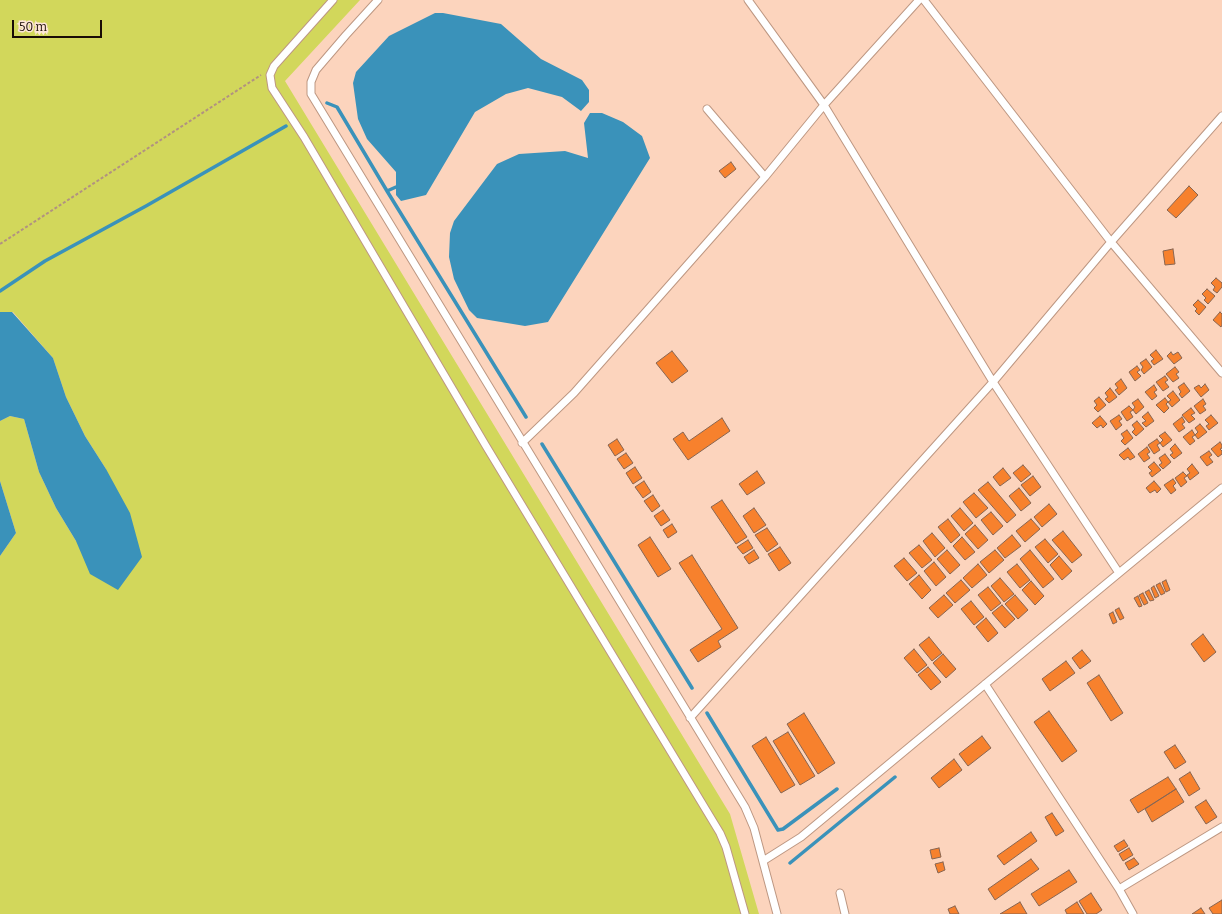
<!DOCTYPE html>
<style>
body{margin:0}
#map{position:relative;width:1222px;height:914px;overflow:hidden;background:#fcd4bd;font-family:Bitter,serif}
canvas{display:block}
.scale{position:absolute;left:12px;top:20px;width:90px;height:18px;box-sizing:border-box;border:2px solid #190c05;border-top:0;padding-left:5px;font-size:12px;line-height:14px;white-space:nowrap;color:#190c05;-webkit-text-stroke:3px #fde5d7;paint-order:stroke}
</style>
<div id="map">
<canvas width="1222" height="914"></canvas>
<div class="scale">50 m</div>
</div>
<script>
const ctx = document.querySelector('canvas').getContext('2d');
ctx.lineJoin = 'round';
function paint(path, color) { ctx.fillStyle = color; ctx.fill(path, 'evenodd'); }
const toPath = rows => new Path2D(rows.map(r => 'M' + r).join(''));
function stroke(path, color, width, dash) { ctx.strokeStyle = color; ctx.lineWidth = width; ctx.lineCap = dash ? 'butt' : 'round'; ctx.setLineDash(dash || []); ctx.stroke(path); }
paint(toPath([
 [0,0,360,0,285,81,730,814,759,914,0,914,0,556,16,533,0,481,0,421,10,416,24,419,39,472,56,508,76,541,106,469,85,436,66,397,53,358,13,312,0,312]
]), '#d2d75b');
paint(toPath([
 [435,13,443,13,501,24,541,59,582,80,589,90,589,102,581,111,562,97,528,88,506,94,475,112,426,195,401,201,396,195,396,172,367,139,358,119,353,83,356,72,389,36],
 [590,113,602,113,623,122,642,136,650,158,548,322,525,326,477,318,469,310,454,279,449,257,450,233,454,221,497,164,519,154,565,151,588,158,584,123],
 [0,312,12,312,53,358,66,397,85,436,106,469,130,513,142,557,118,590,90,574,76,541,56,508,39,472,24,419,10,416,0,421],
 [0,481,16,533,0,556]
]), '#3a92ba');
stroke(toPath([
 [327,103,337,107,387,191,526,417],
 [387,191,396,187],
 [0,291,45,261,146,206,286,126],
 [542,444,692,688],
 [707,713,778,830,783,829,837,789],
 [790,863,895,777]
]), '#3a92ba', 3.5);
const building = toPath([
 [731,162,736,169,725,178,719,171,731,162],
 [1189,186,1198,195,1176,218,1167,210,1189,186],
 [1173,249,1175,264,1165,265,1163,251,1173,249],
 [1216,278,1222,283,1222,287,1217,293,1213,290,1215,287,1211,283,1216,278],
 [1207,289,1215,296,1208,304,1204,300,1206,298,1202,294,1207,289],
 [1198,300,1206,307,1199,315,1195,311,1197,309,1193,305,1198,300],
 [1220,312,1222,314,1222,325,1221,327,1213,320,1220,312],
 [1156,350,1163,359,1154,365,1151,361,1154,359,1150,355,1156,350],
 [672,351,688,371,672,383,656,363,672,351],
 [1171,352,1173,355,1178,352,1182,358,1174,364,1167,356,1171,352],
 [1146,359,1152,367,1144,374,1141,370,1143,367,1140,363,1146,359],
 [1137,366,1140,370,1137,372,1141,376,1135,381,1129,372,1137,366],
 [1175,367,1179,372,1176,374,1179,378,1173,382,1166,374,1175,367],
 [1165,376,1168,380,1165,382,1169,387,1163,391,1156,382,1165,376],
 [1121,379,1127,388,1119,395,1115,390,1118,388,1115,384,1121,379],
 [1184,383,1190,391,1182,398,1179,394,1181,392,1178,387,1184,383],
 [1205,384,1209,390,1201,397,1194,388,1199,385,1201,388,1205,384],
 [1154,385,1157,390,1154,392,1157,396,1152,400,1145,392,1154,385],
 [1110,388,1117,397,1109,403,1105,399,1108,397,1105,393,1110,388],
 [1173,391,1180,400,1172,407,1168,402,1171,400,1167,396,1173,391],
 [1099,397,1106,405,1098,412,1094,408,1097,405,1094,401,1099,397],
 [1165,398,1168,402,1166,404,1169,408,1164,413,1156,405,1165,398],
 [1138,399,1144,407,1136,414,1133,410,1135,407,1132,403,1138,399],
 [1203,399,1206,404,1203,406,1206,410,1200,414,1194,406,1203,399],
 [1129,406,1133,410,1130,412,1133,417,1127,421,1121,412,1129,406],
 [1191,408,1195,413,1191,415,1195,419,1189,423,1182,415,1191,408],
 [1148,412,1154,421,1146,427,1142,423,1146,421,1142,417,1148,412],
 [1119,415,1122,419,1119,421,1122,425,1116,430,1110,421,1119,415],
 [1211,415,1218,423,1209,430,1206,426,1209,424,1205,420,1211,415],
 [1100,416,1107,424,1103,428,1101,425,1097,428,1092,423,1100,416],
 [1182,417,1185,422,1182,424,1185,428,1179,432,1173,424,1182,417],
 [722,418,730,431,688,460,673,439,683,432,689,441,722,418],
 [1137,421,1144,429,1136,436,1132,432,1135,429,1132,425,1137,421],
 [1200,424,1207,432,1198,439,1195,435,1198,432,1195,428,1200,424],
 [1127,430,1133,438,1125,445,1121,441,1124,438,1121,434,1127,430],
 [1192,430,1195,435,1192,437,1195,441,1190,445,1183,437,1192,430],
 [1165,432,1172,440,1163,447,1160,443,1163,440,1159,436,1165,432],
 [617,439,624,450,615,456,608,445,617,439],
 [1157,439,1160,443,1157,445,1160,450,1154,454,1148,445,1157,439],
 [1220,442,1222,445,1222,448,1220,449,1222,451,1222,454,1218,457,1211,449,1220,442],
 [1175,444,1182,453,1174,459,1170,455,1173,453,1170,449,1175,444],
 [1147,447,1150,452,1147,454,1150,458,1144,462,1138,454,1147,447],
 [1128,448,1135,457,1130,460,1128,457,1124,460,1119,455,1128,448],
 [1209,451,1212,455,1209,457,1213,462,1207,466,1200,457,1209,451],
 [626,453,633,463,624,469,617,459,626,453],
 [1165,454,1171,462,1163,469,1159,465,1162,463,1159,458,1165,454],
 [1154,462,1161,470,1152,477,1149,473,1152,471,1148,467,1154,462],
 [1192,464,1199,473,1190,480,1187,475,1190,473,1187,469,1192,464],
 [1023,465,1031,474,1021,482,1013,473,1023,465],
 [635,467,642,478,633,484,626,473,635,467],
 [1003,468,1011,478,1000,486,993,477,1003,468],
 [757,471,765,483,747,495,739,484,757,471],
 [1183,472,1187,476,1184,478,1187,482,1181,487,1175,478,1183,472],
 [1033,476,1041,487,1030,496,1021,485,1033,476],
 [1173,479,1176,483,1173,486,1176,490,1171,494,1164,485,1173,479],
 [644,481,651,492,643,498,635,487,644,481],
 [1154,481,1161,489,1157,493,1155,490,1150,493,1146,488,1154,481],
 [988,482,1016,515,1007,523,978,490,988,482],
 [1019,488,1031,503,1021,511,1009,496,1019,488],
 [974,493,988,508,976,518,963,502,974,493],
 [653,495,660,506,652,512,644,501,653,495],
 [722,500,747,537,736,544,711,507,722,500],
 [1049,504,1057,514,1042,527,1034,517,1049,504],
 [754,508,766,525,754,533,743,516,754,508],
 [960,508,973,523,964,531,951,516,960,508],
 [663,510,670,520,661,526,654,516,663,510],
 [991,512,1003,526,993,535,981,520,991,512],
 [948,519,960,535,951,543,938,527,948,519],
 [1031,519,1040,529,1025,542,1016,531,1031,519],
 [672,524,677,532,668,538,663,530,672,524],
 [975,525,988,540,978,549,965,534,975,525],
 [767,528,778,544,767,552,755,535,767,528],
 [1063,531,1082,555,1072,563,1052,540,1063,531],
 [932,533,945,548,935,557,923,541,932,533],
 [1012,535,1021,546,1005,558,997,548,1012,535],
 [650,537,671,569,658,577,638,545,650,537],
 [962,537,975,552,965,560,953,546,962,537],
 [1045,539,1058,554,1048,563,1035,547,1045,539],
 [748,540,753,548,743,554,737,547,748,540],
 [919,545,932,560,922,568,909,553,919,545],
 [780,547,791,563,779,571,768,554,780,547],
 [754,550,759,558,749,564,744,557,754,550],
 [947,550,960,565,950,574,937,559,947,550],
 [995,550,1004,560,989,573,980,562,995,550],
 [1030,550,1054,579,1043,588,1020,559,1030,550],
 [692,555,738,628,718,641,721,647,698,662,690,650,722,629,679,563,692,555],
 [1059,556,1072,571,1062,580,1050,565,1059,556],
 [904,558,917,573,907,581,894,566,904,558],
 [934,562,946,577,936,586,924,571,934,562],
 [978,564,987,575,972,588,963,578,978,564],
 [1017,564,1030,580,1020,588,1007,572,1017,564],
 [919,575,931,590,922,599,909,584,919,575],
 [1000,578,1014,594,1004,602,991,586,1000,578],
 [961,580,970,590,955,603,946,593,961,580],
 [1166,580,1170,590,1166,592,1162,582,1166,580],
 [1031,581,1044,596,1035,605,1022,590,1031,581],
 [1160,583,1165,593,1161,595,1156,585,1160,583],
 [1154,586,1159,596,1155,598,1151,588,1154,586],
 [988,587,1001,603,991,611,978,595,988,587],
 [1149,590,1154,600,1150,601,1145,592,1149,590],
 [1143,593,1148,603,1144,605,1139,595,1143,593],
 [944,595,953,605,938,618,929,608,944,595],
 [1015,595,1028,610,1018,619,1005,604,1015,595],
 [1138,596,1142,606,1139,607,1134,598,1138,596],
 [971,601,984,617,974,625,961,609,971,601],
 [1002,605,1015,619,1005,628,992,613,1002,605],
 [1119,608,1124,618,1120,620,1115,610,1119,608],
 [1113,612,1117,622,1113,624,1109,614,1113,612],
 [986,618,998,633,988,642,976,627,986,618],
 [1203,634,1216,652,1204,662,1191,644,1203,634],
 [929,637,942,653,932,661,919,645,929,637],
 [914,649,927,665,917,673,904,658,914,649],
 [1082,650,1091,661,1080,669,1072,658,1082,650],
 [943,654,956,669,946,678,933,663,943,654],
 [1066,661,1075,673,1050,691,1042,679,1066,661],
 [928,667,941,682,931,690,918,675,928,667],
 [1099,675,1123,713,1111,721,1087,683,1099,675],
 [1049,711,1077,751,1062,762,1034,722,1049,711],
 [804,713,835,763,818,774,787,724,804,713],
 [788,732,815,776,800,785,773,741,788,732],
 [982,736,991,748,968,766,959,754,982,736],
 [766,737,795,785,781,793,752,746,766,737],
 [1175,745,1186,762,1175,769,1164,752,1175,745],
 [954,759,962,770,939,788,931,778,954,759],
 [1190,772,1200,789,1189,796,1179,779,1190,772],
 [1168,777,1176,789,1138,813,1130,800,1168,777],
 [1176,789,1184,802,1152,822,1145,809,1176,789],
 [1206,800,1217,817,1206,824,1195,807,1206,800],
 [1052,813,1064,831,1056,836,1045,817,1052,813],
 [1031,832,1037,841,1004,865,997,856,1031,832],
 [1124,840,1128,846,1118,852,1114,846,1124,840],
 [939,848,941,857,932,859,930,850,939,848],
 [1129,848,1133,855,1123,861,1119,854,1129,848],
 [1134,858,1139,864,1129,870,1125,863,1134,858],
 [1031,859,1039,869,995,900,988,889,1031,859],
 [943,862,945,870,938,873,935,864,943,862],
 [1069,870,1077,882,1039,906,1031,894,1069,870],
 [1091,893,1102,910,1096,914,1087,914,1079,901,1091,893],
 [1222,900,1222,914,1213,914,1209,908,1222,900],
 [1020,902,1027,914,1000,914,1020,902],
 [1077,902,1084,914,1067,914,1065,910,1077,902],
 [955,906,959,914,950,914,948,909,955,906],
 [1201,908,1205,914,1192,914,1201,908]
]);
paint(building, '#f7812d');
stroke(building, '#886551', 1);
const service = toPath([
 [333,0,274,66,270,75,272,88,304,137,486,446,720,833,726,847,745,914],
 [378,0,346,35,316,70,311,82,311,94,745,807,754,828,777,914],
 [748,0,824,105,993,382,1119,573,1222,488],
 [924,0,1111,242,1222,373],
 [707,109,765,177],
 [522,443,574,393,765,177,824,105,919,0],
 [985,684,1119,889,1133,914],
 [690,718,993,382,1111,242,1222,116],
 [763,861,801,837,1119,573],
 [1119,889,1222,827],
 [840,893,845,914]
]);
stroke(service, '#bd9782', 9);
stroke(toPath([
 [0,244,261,75]
]), '#b19281', 2, [3, 2]);
stroke(service, '#fff', 7);
</script>
